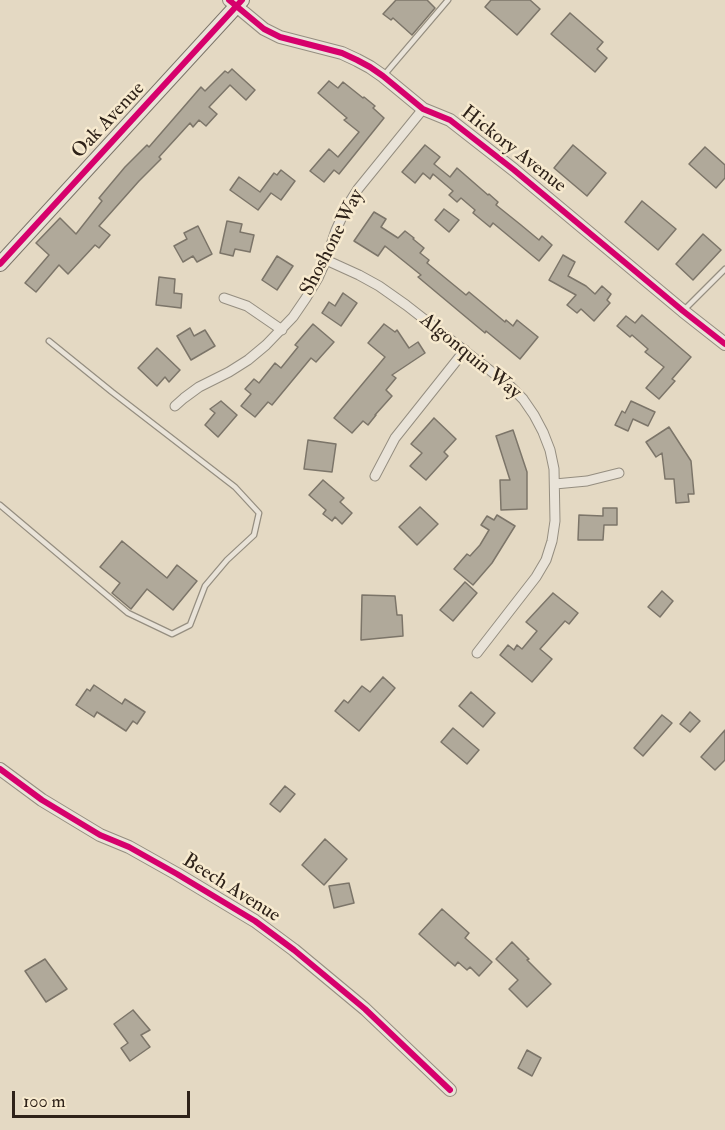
<!DOCTYPE html>
<style>
body{margin:0}
#map{position:relative;width:725px;height:1130px;overflow:hidden;background:#e4d9c3;font-family:"IM FELL Double Pica",serif}
canvas{display:block}
.scale{position:absolute;left:12px;top:1091px;width:178px;height:27px;box-sizing:border-box;border:3px solid #2e2219;border-top:0;padding-left:8px;font-size:18px;line-height:21px;white-space:nowrap;color:#2e2219;-webkit-text-stroke:4px #f7eacf;paint-order:stroke}
</style>
<div id="map">
<canvas width="725" height="1130"></canvas>
<div class="scale">100 m</div>
</div>
<script>
const ctx = document.querySelector('canvas').getContext('2d');
ctx.lineJoin = 'round';
function paint(path, color) { ctx.fillStyle = color; ctx.fill(path, 'evenodd'); }
const toPath = rows => new Path2D(rows.map(r => 'M' + r).join(''));
function stroke(path, color, width, dash) { ctx.strokeStyle = color; ctx.lineWidth = width; ctx.lineCap = dash ? 'butt' : 'round'; ctx.setLineDash(dash || []); ctx.stroke(path); }
function drawText(font, color, halo, rows, align = 'center') {
  ctx.font = font + ' "IM FELL Double Pica",serif'; ctx.lineWidth = 5; ctx.setLineDash([]); ctx.textBaseline = 'middle'; ctx.strokeStyle = halo; ctx.fillStyle = color; for (const [text, x, y, turn = 0] of rows) {
    ctx.save(); ctx.translate(x, y); ctx.rotate((+turn || 0) * Math.PI / 180); ctx.textAlign = isNaN(turn) ? turn : align; if (halo) ctx.strokeText(text, 0, 0); ctx.fillText(text, 0, 0); ctx.restore();
  }
}
const building = toPath([
 [396,0,427,0,435,8,412,35,393,18,391,20,383,14,396,0],
 [491,0,530,0,540,9,517,35,485,7,491,0],
 [570,13,603,42,597,49,607,58,595,72,551,34,570,13],
 [232,69,255,90,246,100,230,85,209,107,217,114,206,126,199,120,193,127,190,123,159,157,161,159,139,181,99,226,110,235,99,248,95,245,68,274,59,265,36,292,25,283,49,255,36,243,60,218,76,234,102,201,99,198,125,167,147,145,149,147,201,87,205,91,225,71,228,73,232,69],
 [329,81,338,88,343,82,363,98,364,97,375,106,373,108,384,118,339,174,334,170,324,182,310,171,329,149,338,157,359,132,344,120,347,118,318,93,329,81],
 [425,145,440,157,434,164,450,177,457,168,488,195,489,194,498,202,496,205,521,225,539,240,542,236,552,245,539,261,493,223,490,227,473,213,475,210,461,198,457,202,449,195,453,191,433,174,430,179,423,173,415,183,402,172,425,145],
 [573,145,606,173,587,196,554,168,573,145],
 [705,147,725,165,725,178,716,188,689,164,705,147],
 [281,170,295,181,281,200,271,193,258,210,230,190,239,177,260,192,274,173,277,175,281,170],
 [642,201,676,229,658,250,625,222,642,201],
 [444,209,459,220,449,232,435,220,444,209],
 [374,212,386,219,381,227,398,238,405,231,414,238,413,239,424,248,420,253,429,260,427,263,466,295,469,292,505,322,506,320,513,326,517,320,538,337,520,359,486,331,485,333,418,277,421,275,385,246,378,256,354,241,374,212],
 [227,221,242,224,240,232,254,235,250,252,235,249,233,256,220,253,227,221],
 [198,226,212,254,197,262,193,256,183,262,174,246,187,239,184,233,198,226],
 [703,234,721,250,693,280,676,264,703,234],
 [563,255,575,262,568,276,586,286,595,294,602,286,611,294,607,300,610,303,594,321,581,309,577,313,567,305,576,295,549,280,563,255],
 [277,256,293,266,277,290,262,280,277,256],
 [159,277,175,279,174,293,182,294,181,308,156,305,159,277],
 [343,293,357,303,341,326,322,313,329,302,335,306,343,293],
 [642,315,691,357,672,379,675,381,659,399,646,388,664,367,645,352,648,349,632,335,630,337,617,326,626,316,635,323,642,315],
 [313,324,334,342,316,362,311,358,272,405,268,402,255,417,241,406,251,394,245,389,254,379,259,383,275,363,281,368,298,347,295,345,313,324],
 [384,324,395,332,397,330,409,348,418,342,425,353,392,375,396,378,386,390,392,396,375,415,376,415,368,425,363,421,352,433,334,418,385,357,368,343,384,324],
 [190,328,194,336,205,330,215,346,191,360,177,336,190,328],
 [157,348,180,370,169,382,165,377,157,386,138,368,157,348],
 [221,401,237,415,218,437,205,425,215,413,210,409,221,401],
 [631,401,655,412,648,426,633,419,628,431,615,425,622,411,625,413,631,401],
 [434,418,456,439,444,452,448,456,426,480,410,466,422,453,411,444,434,418],
 [669,427,691,461,694,494,688,494,689,502,676,503,674,479,665,479,662,453,656,457,646,442,669,427],
 [513,430,527,472,527,509,501,510,500,480,510,480,496,436,513,430],
 [308,440,336,444,332,472,304,469,308,440],
 [323,480,344,498,340,502,352,513,342,524,335,517,332,521,323,514,326,510,309,495,323,480],
 [420,507,438,524,417,545,399,527,420,507],
 [603,508,617,508,617,525,604,525,603,540,578,540,579,515,603,516,603,508],
 [497,515,515,526,492,563,473,585,454,569,467,554,470,556,480,545,489,530,481,525,487,516,494,520,497,515],
 [122,541,167,578,177,565,197,581,173,610,147,589,131,609,112,593,120,583,100,567,122,541],
 [465,582,477,593,453,621,440,610,465,582],
 [662,591,673,601,660,617,648,607,662,591],
 [553,593,578,613,569,624,565,621,540,649,552,659,532,682,500,655,508,645,514,650,517,645,522,649,537,631,526,622,553,593],
 [362,595,395,596,397,615,402,615,403,636,361,640,362,595],
 [383,677,395,688,359,731,335,711,344,700,348,703,362,686,370,692,383,677],
 [94,685,122,704,125,699,145,712,137,724,133,721,126,731,97,712,94,717,76,705,87,689,90,691,94,685],
 [471,692,495,713,483,727,459,706,471,692],
 [690,712,700,721,690,732,680,724,690,712],
 [662,715,672,723,643,756,634,748,662,715],
 [453,728,479,750,467,764,441,742,453,728],
 [725,730,725,760,715,770,701,757,725,730],
 [285,786,295,794,280,812,270,804,285,786],
 [325,839,347,859,324,885,302,865,325,839],
 [349,883,354,903,334,908,329,886,349,883],
 [442,909,469,933,465,938,492,962,479,976,470,967,467,970,458,962,455,966,419,934,442,909],
 [512,942,529,959,527,960,551,984,527,1007,509,989,518,980,496,959,512,942],
 [45,959,67,989,46,1002,25,971,45,959],
 [133,1010,150,1030,141,1035,150,1047,130,1061,121,1048,128,1043,114,1024,133,1010],
 [527,1050,541,1058,532,1076,518,1068,527,1050]
]);
paint(building, '#b0a99a');
stroke(building, '#7c7569', 1.5);
const service = toPath([
 [385,74,448,0],
 [685,309,725,269],
 [0,505,128,613,172,634,190,625,205,586,227,560,254,535,259,513,235,487,112,392,49,341]
]);
const minor = toPath([
 [326,260,359,275,379,286,406,305,510,386,523,399,534,415,543,432,550,450,554,469,555,521,552,541,546,560,536,577,477,653],
 [224,298,247,306,282,330],
 [175,406,184,398,199,387,229,372,248,360,266,345,293,317,306,298,318,278,326,260,336,230,346,208,358,189,423,109],
 [375,476,395,438,465,350],
 [555,484,587,481,619,473]
]);
const tertiary = toPath([
 [229,0,264,29,280,37,342,53,357,60,370,67,383,76,423,109,450,120,514,170,683,311,725,344],
 [0,769,42,800,100,835,129,847,177,874,255,921,294,950,365,1009,450,1090]
]);
const secondary = toPath([
 [0,264,242,0]
]);
stroke(service, '#958e80', 7);
stroke(minor, '#958e80', 11);
stroke(tertiary, '#958e80', 14);
stroke(secondary, '#7c7569', 16);
stroke(service, '#e9e3d8', 4.5);
stroke(minor, '#e9e3d8', 9);
stroke(tertiary, '#e9e3d8', 12);
stroke(secondary, '#e9e3d8', 14);
stroke(toPath([
 [229,0,264,29,280,37,342,53,357,60,370,67,383,76,423,109,450,120,514,170,683,311,725,344],
 [0,264,242,0],
 [0,769,42,800,100,835,129,847,177,874,255,921,294,950,365,1009,450,1090]
]), '#d6006c', 6);
drawText('20px', '#2e2219', '#f7eacf', [
 ["Oak Avenue",109,121,-47],
 ["Hickory Avenue",513,150,38],
 ["Shoshone Way",333,243,-63],
 ["Algonquin Way",470,357,39],
 ["Beech Avenue",231,889,32]
]);
</script>
